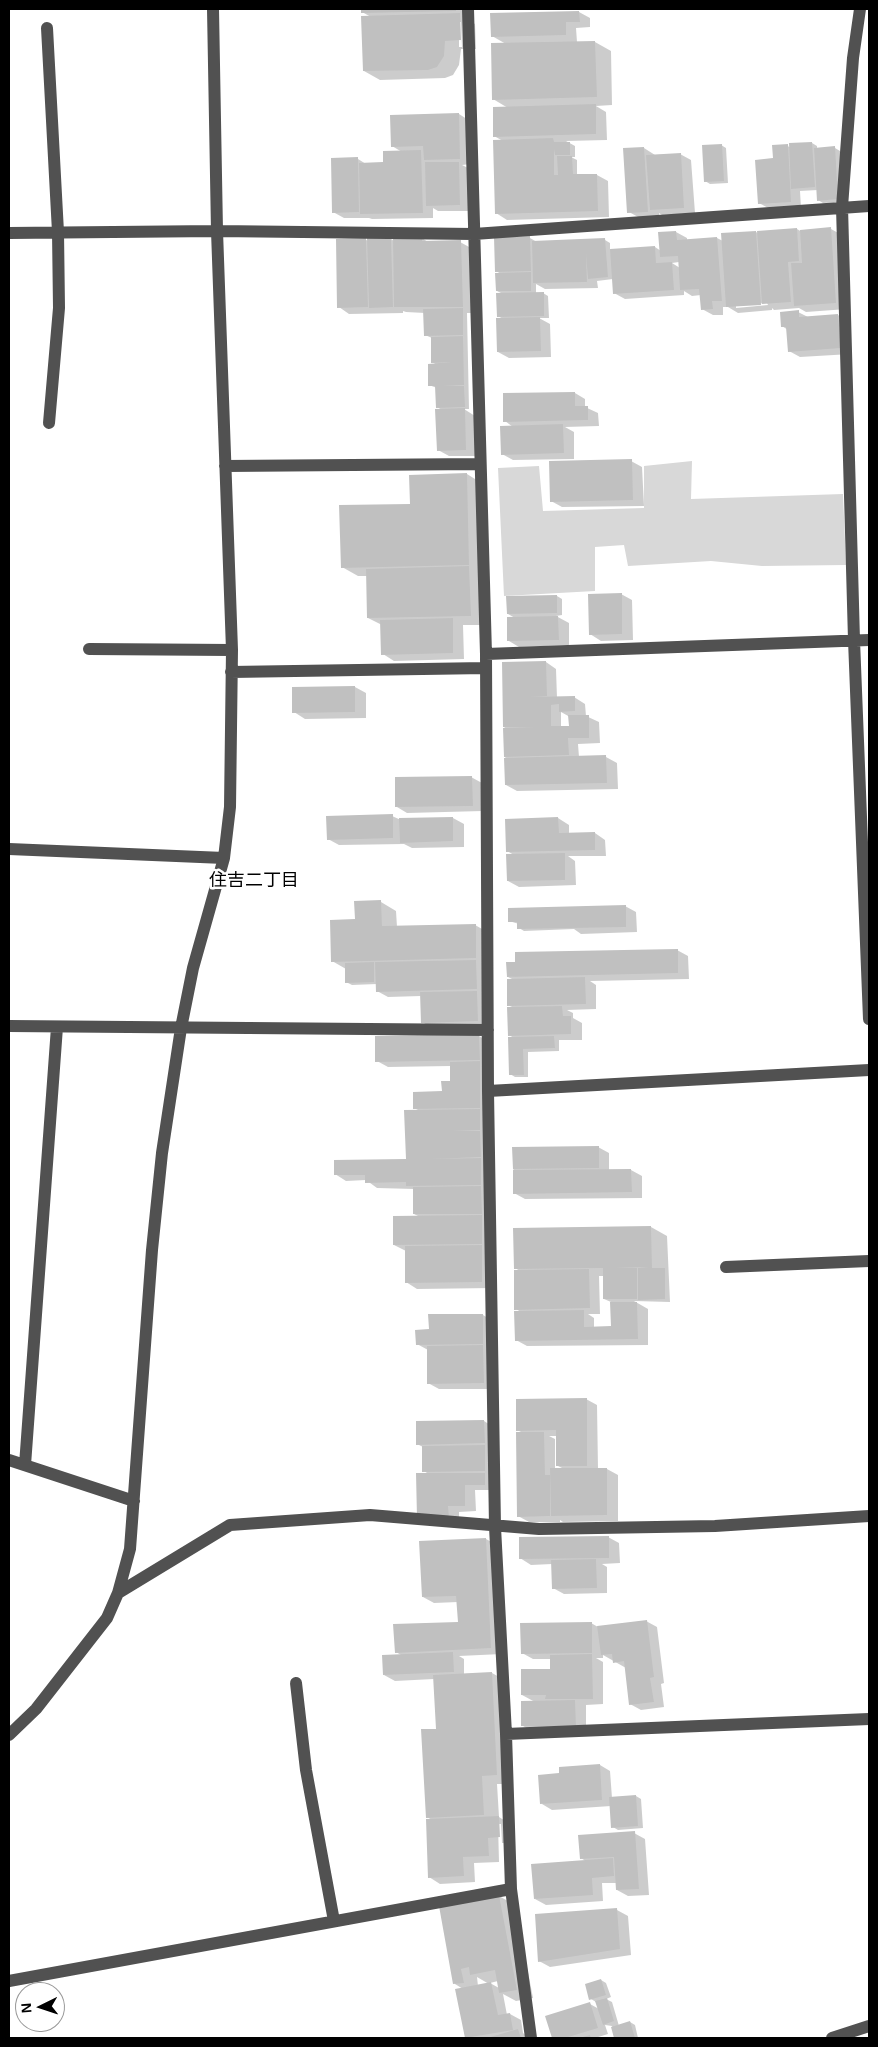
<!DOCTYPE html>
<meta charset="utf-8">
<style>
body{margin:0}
#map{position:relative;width:878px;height:2047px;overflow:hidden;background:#fff;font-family:Helvetica,sans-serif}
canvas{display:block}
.frame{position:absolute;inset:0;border:10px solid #000;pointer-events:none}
.north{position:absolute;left:15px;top:1982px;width:50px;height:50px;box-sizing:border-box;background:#fff;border:1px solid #999;border-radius:50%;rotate:266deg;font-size:14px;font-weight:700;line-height:20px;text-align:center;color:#000}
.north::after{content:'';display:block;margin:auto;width:18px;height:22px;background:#000;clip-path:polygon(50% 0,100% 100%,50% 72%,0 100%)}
</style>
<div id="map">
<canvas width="878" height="2047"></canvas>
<div class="frame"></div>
<div class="north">N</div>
</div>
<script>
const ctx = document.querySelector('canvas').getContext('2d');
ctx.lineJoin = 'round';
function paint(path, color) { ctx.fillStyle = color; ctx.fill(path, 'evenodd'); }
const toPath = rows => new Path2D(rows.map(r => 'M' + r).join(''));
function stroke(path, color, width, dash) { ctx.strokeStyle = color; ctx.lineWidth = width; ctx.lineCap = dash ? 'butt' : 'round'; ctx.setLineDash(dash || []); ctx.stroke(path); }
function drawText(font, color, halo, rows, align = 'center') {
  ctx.font = font + ' Helvetica,"Noto Sans JP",sans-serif'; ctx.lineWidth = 5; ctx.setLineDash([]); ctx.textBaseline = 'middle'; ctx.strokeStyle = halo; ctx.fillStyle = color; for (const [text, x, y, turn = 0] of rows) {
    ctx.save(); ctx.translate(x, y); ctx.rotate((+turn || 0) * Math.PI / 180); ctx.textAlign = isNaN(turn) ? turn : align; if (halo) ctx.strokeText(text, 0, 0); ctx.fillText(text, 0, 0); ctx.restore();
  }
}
paint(toPath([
 [692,461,691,499,843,494,846,565,762,566,711,561,628,566,624,545,595,547,595,591,504,596,498,468,539,466,543,511,644,508,644,466]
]), '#d8d8d8');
paint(toPath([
 [362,9,472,9,467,19,475,24,476,49,461,49,459,65,453,75,445,78,380,80,364,71,371,17,362,12],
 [459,22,461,22,462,47,459,47],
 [579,12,590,18,590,27,576,28,577,42,595,42,611,51,612,105,596,106,606,112,607,140,566,141,575,146,575,157,571,157,577,160,577,176,597,175,608,181,609,217,507,220,496,213,503,141,494,136,508,108,493,99,506,44,492,36,492,14],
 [459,114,470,121,471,164,462,165,470,169,471,211,438,211,433,208,433,218,372,219,369,218,344,218,333,212,358,159,366,164,384,163,402,152,392,146],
 [812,143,817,146,817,149,835,148,840,151,843,202,823,203,818,200,818,190,800,191,801,208,770,209,759,203,774,160,787,146,790,147],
 [721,145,726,148,728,183,710,184,705,181],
 [644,148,655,155,680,154,691,160,695,213,662,215,659,213,659,217,640,218,629,212],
 [797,229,802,232,831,229,842,235,847,309,806,312,799,308,774,310,772,308,772,310,738,313,728,307,723,307,723,315,713,315,702,309,701,295,692,296,684,291,684,295,625,299,614,293,613,279,597,281,598,288,545,289,536,284,536,293,543,293,548,296,549,318,539,318,550,324,551,357,509,358,498,352,503,319,498,316,503,294,497,291,501,274,496,271,530,238,537,242,605,240,610,243,610,250,655,247,661,251,676,232,687,238,687,240,717,238,723,241,756,232,759,234],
 [679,262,680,268,672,263],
 [767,303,768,305,736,308,736,305],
 [422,238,428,242,460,242,471,248,473,313,467,313,469,409,464,409,475,416,476,456,449,456,438,450,442,410,437,407,437,388,429,385,437,365,432,362,432,338,425,335,425,313,406,312,403,311,403,313,349,314,339,307,366,240,369,241,391,239,394,241],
 [798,312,808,317,838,315,849,322,851,354,800,357,789,351,788,330,782,326],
 [575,393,585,399,585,407,598,413,599,426,565,427,574,432,574,459,513,460,502,454,513,427,505,421],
 [631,461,642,467,644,506,562,507,551,501],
 [467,474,483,484,486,625,463,625,464,659,394,661,383,654,382,625,368,618,368,576,358,576,342,567,411,505],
 [621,594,632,600,633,640,601,641,590,634],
 [557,596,562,599,562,615,556,616,569,623,569,645,519,647,509,641,515,618,508,614],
 [546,662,556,669,557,698,574,697,585,704,586,716,599,722,600,743,578,744,579,757,606,757,617,763,618,789,517,791,506,785,503,663],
 [561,712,570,717,570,727,561,727],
 [355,687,366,693,366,718,305,719,294,712],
 [471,777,482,783,483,811,407,813,397,807],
 [392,816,401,820,453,818,464,824,464,847,412,848,404,844,339,845,328,839],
 [558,818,569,825,569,834,595,833,605,840,606,856,568,856,575,861,576,885,519,887,508,881,514,855,507,851],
 [381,902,396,911,397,927,475,925,491,934,488,1027,433,1028,422,1022,421,996,388,997,377,991,377,984,352,985,346,982,346,969,332,961,356,920],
 [625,906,636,912,637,932,581,934,574,929,524,931,519,928,519,924,509,921],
 [677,950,688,956,689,979,590,981,596,985,596,1009,567,1010,573,1013,573,1018,582,1023,582,1040,559,1040,559,1051,528,1052,528,1077,515,1077,510,1074,514,1038,509,1035,514,1008,508,1005,514,980,508,977],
 [479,1036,489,1042,493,1288,417,1289,406,1282,406,1251,394,1245,420,1217,414,1214,414,1189,377,1188,366,1180,346,1181,335,1174,408,1160,420,1111,414,1108,443,1092,451,1082,451,1066,388,1067,377,1061],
 [598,1147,609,1153,609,1170,631,1170,642,1176,642,1198,525,1199,514,1193,513,1148],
 [651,1227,667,1236,670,1302,634,1301,648,1309,648,1345,527,1346,516,1340,521,1312,516,1309,520,1271,515,1268,515,1229],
 [599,1276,604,1276,604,1299,611,1302,612,1327,594,1328,594,1318,588,1314,600,1314],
 [483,1315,493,1321,494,1389,439,1389,428,1383,428,1350,417,1344,430,1330],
 [586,1399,597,1405,598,1469,607,1469,618,1475,618,1521,563,1522,560,1520,560,1522,529,1522,518,1516,523,1433,517,1430],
 [549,1436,557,1436,558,1466,564,1469,555,1469,555,1439],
 [484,1421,495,1428,496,1490,475,1490,476,1511,459,1512,459,1523,429,1523,430,1475,424,1471,423,1447,417,1444,417,1422],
 [608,1537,619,1543,620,1563,602,1564,607,1567,607,1593,564,1594,553,1588,552,1564,531,1565,520,1558],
 [486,1539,497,1545,502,1654,459,1656,464,1659,464,1674,492,1673,503,1679,513,1784,497,1784,499,1817,510,1824,511,1843,502,1843,501,1824,498,1824,499,1862,474,1863,475,1882,440,1884,429,1877,432,1820,427,1817,440,1730,434,1679,395,1681,384,1675,401,1655,396,1652,459,1623,458,1602,434,1603,423,1597],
 [646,1621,657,1627,664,1683,661,1684,664,1707,641,1710,630,1704,626,1668,603,1655,603,1658,596,1658,603,1662,603,1704,586,1705,586,1731,534,1732,523,1726,535,1702,522,1695,552,1670,551,1659,533,1659,522,1653,591,1623,598,1627],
 [600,1765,610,1771,612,1798,636,1796,641,1799,643,1828,618,1830,613,1827,611,1806,552,1810,542,1804,560,1775],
 [634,1833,645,1839,649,1895,628,1896,617,1890,616,1883,602,1883,603,1901,546,1905,535,1899,587,1862,581,1858],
 [499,1896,515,1905,533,1998,516,2001,503,1994,507,2015,510,2014,521,2020,523,2033,529,2038,466,2038,457,1990,463,1989,455,1984,440,1907],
 [477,1977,489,1984,478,1986],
 [498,1981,499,1988,490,1983],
 [617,1910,628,1916,631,1955,550,1967,539,1961,536,1915],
 [601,1980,606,1983,611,1997,606,1999,612,2002,619,2026,630,2022,635,2025,638,2038,616,2038,612,2026,605,2025,608,2034,595,2038,553,2038,546,2017,590,2004,599,2009,596,2002,591,1999]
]), '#0003');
paint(toPath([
 [361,9,456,9,456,11,361,13],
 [579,11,580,22,566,22,566,35,491,37,490,13],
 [460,13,461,40,445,41,444,56,437,67,428,70,363,71,361,16],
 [595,41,597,97,492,100,491,43],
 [596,104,596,134,493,137,493,107],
 [459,113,460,159,424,160,423,146,391,147,390,115],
 [553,138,554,142,570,142,570,155,555,155,554,149,554,175,558,175,557,156,572,156,573,174,597,174,598,211,495,214,493,140],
 [812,142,815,187,791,189,789,143],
 [722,144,724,181,704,182,702,145],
 [788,144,791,202,758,204,755,160,773,158,772,145],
 [835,146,838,199,817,201,814,148],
 [644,147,648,212,627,213,623,148],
 [421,150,423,213,360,214,359,163,383,162,383,151],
 [681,153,684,208,650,210,646,155],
 [358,157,359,212,332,213,331,158],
 [425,162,459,162,460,205,426,206],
 [831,227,836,303,794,306,791,263,802,263,800,230],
 [797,228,799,261,788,262,791,302,762,304,757,231],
 [676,231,677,240,717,237,722,301,712,301,713,309,701,310,699,289,680,290,678,256,660,257,658,232],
 [756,231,761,305,726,307,721,233],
 [530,236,531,271,495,272,494,237],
 [422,237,422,241,461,240,463,307,394,307,393,238],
 [366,238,368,307,337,308,336,239],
 [367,238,391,238,393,307,369,308],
 [605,238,608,277,588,279,586,254,587,282,533,283,532,241],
 [655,246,656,263,672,262,674,290,613,294,610,249],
 [531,272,531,291,496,291,495,273],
 [544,292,544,316,497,317,496,293],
 [463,308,463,335,424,336,423,309],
 [799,310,799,317,838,314,841,348,788,352,786,327,781,327,780,312],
 [540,317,541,351,497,352,496,318],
 [463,336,464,385,443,386,464,386,465,407,436,408,435,386,428,386,428,364,452,362,431,363,431,337],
 [575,392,575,406,588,406,588,420,503,422,503,393],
 [465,408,466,450,437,451,435,409],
 [563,424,564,453,501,455,500,426],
 [632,459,633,500,550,502,549,461],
 [467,473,469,565,341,568,339,505,410,504,409,475],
 [469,566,471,616,367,618,366,569],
 [622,593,622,634,589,635,588,594],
 [557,595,557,613,507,614,506,596],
 [558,616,559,640,507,641,507,617],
 [453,618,453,653,381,655,380,620],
 [546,661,547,696,531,697,575,696,575,711,559,712,559,704,551,705,551,726,569,726,568,715,589,715,589,738,568,738,569,755,504,757,503,728,533,727,503,727,502,662],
 [355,686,355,712,292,713,292,687],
 [606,755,607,783,505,785,504,758],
 [472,776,473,806,395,807,395,777],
 [393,814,393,838,327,840,326,816],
 [453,817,453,841,400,843,399,818],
 [558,817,559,833,595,832,595,850,506,852,505,819],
 [565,853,565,880,507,881,506,854],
 [381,900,382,926,476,924,476,958,331,962,330,920,355,919,354,901],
 [626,905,626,927,517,929,517,922,508,922,508,908],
 [678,949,678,973,507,977,506,962,515,962,515,952],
 [476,960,477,989,376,992,375,962],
 [374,962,374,982,345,983,345,963],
 [585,977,586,1004,507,1006,507,979],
 [477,991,478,1021,421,1023,420,992],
 [562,1006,563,1016,571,1016,571,1034,508,1036,507,1007],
 [479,1034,480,1060,375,1062,375,1036],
 [554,1036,555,1048,523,1049,524,1075,509,1075,508,1037],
 [480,1061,480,1108,413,1109,413,1092,442,1091,441,1081,450,1081,450,1062],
 [480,1109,480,1130,454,1131,480,1131,481,1157,432,1159,481,1158,481,1185,406,1186,406,1182,365,1183,365,1175,334,1175,334,1160,406,1159,404,1110],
 [599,1146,599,1168,513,1169,512,1147],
 [631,1169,632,1192,513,1194,513,1170],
 [481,1186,482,1214,413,1214,413,1187],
 [482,1215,482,1244,393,1245,393,1216],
 [651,1226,652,1268,665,1268,665,1299,638,1300,638,1268,648,1267,615,1268,637,1268,637,1299,603,1299,603,1268,514,1269,513,1228],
 [482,1245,482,1282,405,1283,405,1246],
 [589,1269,590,1308,514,1310,514,1270],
 [610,1302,637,1302,638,1339,515,1341,514,1311,584,1310,584,1327,611,1326],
 [428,1314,483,1314,483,1344,416,1345,415,1330,429,1329],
 [483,1345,484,1383,427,1384,427,1346],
 [587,1398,587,1466,556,1466,556,1430,516,1431,516,1399],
 [484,1420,485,1443,416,1445,416,1421],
 [516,1432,544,1432,545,1475,550,1475,550,1516,517,1517],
 [485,1445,485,1471,422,1472,422,1446],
 [550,1468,607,1468,607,1515,551,1516],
 [416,1473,485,1473,485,1485,465,1485,465,1506,448,1506,449,1517,417,1518],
 [609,1536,609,1558,519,1559,519,1537],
 [486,1538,491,1648,395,1653,393,1624,458,1622,456,1596,422,1597,419,1541],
 [596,1559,597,1588,552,1589,551,1560],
 [647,1620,654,1677,650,1678,654,1702,629,1705,624,1661,613,1663,612,1654,601,1655,597,1626],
 [592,1622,592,1653,521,1654,520,1623],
 [453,1652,454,1672,383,1675,382,1655],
 [592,1654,593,1699,545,1699,546,1695,521,1695,521,1669,550,1669,550,1655],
 [492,1672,497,1775,482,1776,484,1815,426,1818,421,1729,436,1729,433,1675],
 [575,1700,576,1726,521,1726,521,1701],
 [600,1764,602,1800,540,1804,538,1775,559,1773,559,1767],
 [636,1795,638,1826,611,1828,609,1797],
 [499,1816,500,1837,488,1838,489,1856,463,1857,464,1876,428,1878,426,1819],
 [635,1831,639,1889,616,1890,614,1857,580,1859,578,1835],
 [613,1858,614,1876,592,1878,593,1895,534,1899,531,1864],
 [499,1895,517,1990,499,1993,495,1970,470,1975,469,1967,461,1969,464,1983,453,1984,439,1906],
 [617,1908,620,1949,538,1962,535,1914],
 [601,1979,606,1995,589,2000,585,1984],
 [491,1982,498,2015,510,2013,513,2030,465,2038,455,1989],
 [607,1998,614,2021,603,2025,595,2001],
 [590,2002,598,2028,565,2038,552,2038,545,2016],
 [630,2021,635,2038,614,2038,611,2027],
 [518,2029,521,2038,487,2038],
 [590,2035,591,2038,579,2038]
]), '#c0c0c0');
stroke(toPath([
 [468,9,486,654,488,1091,495,1527,506,1734,511,1889,531,2038],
 [860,9,853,58,842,207,854,640,869,1019],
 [47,28,58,232,59,308,49,423],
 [9,233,217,231,474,234,869,206],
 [225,466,480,464],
 [89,649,232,650],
 [486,654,869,640],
 [231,672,486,668],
 [9,849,224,858],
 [9,1026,488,1030],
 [488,1091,869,1070],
 [726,1267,869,1261],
 [9,1460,134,1501],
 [25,1465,57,1027],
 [118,1593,230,1525,370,1515,539,1529,715,1526,869,1516],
 [296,1683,306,1770,334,1921],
 [506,1734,869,1719],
 [9,1735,36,1709,107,1618,118,1593,130,1549,152,1250,162,1153,181,1028,193,968,224,858,230,807,232,650,217,231,213,9],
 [9,1981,511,1889],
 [832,2038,869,2026]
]), '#515151', 12);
drawText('18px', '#000', '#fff', [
 ["住吉二丁目",254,881]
]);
</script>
